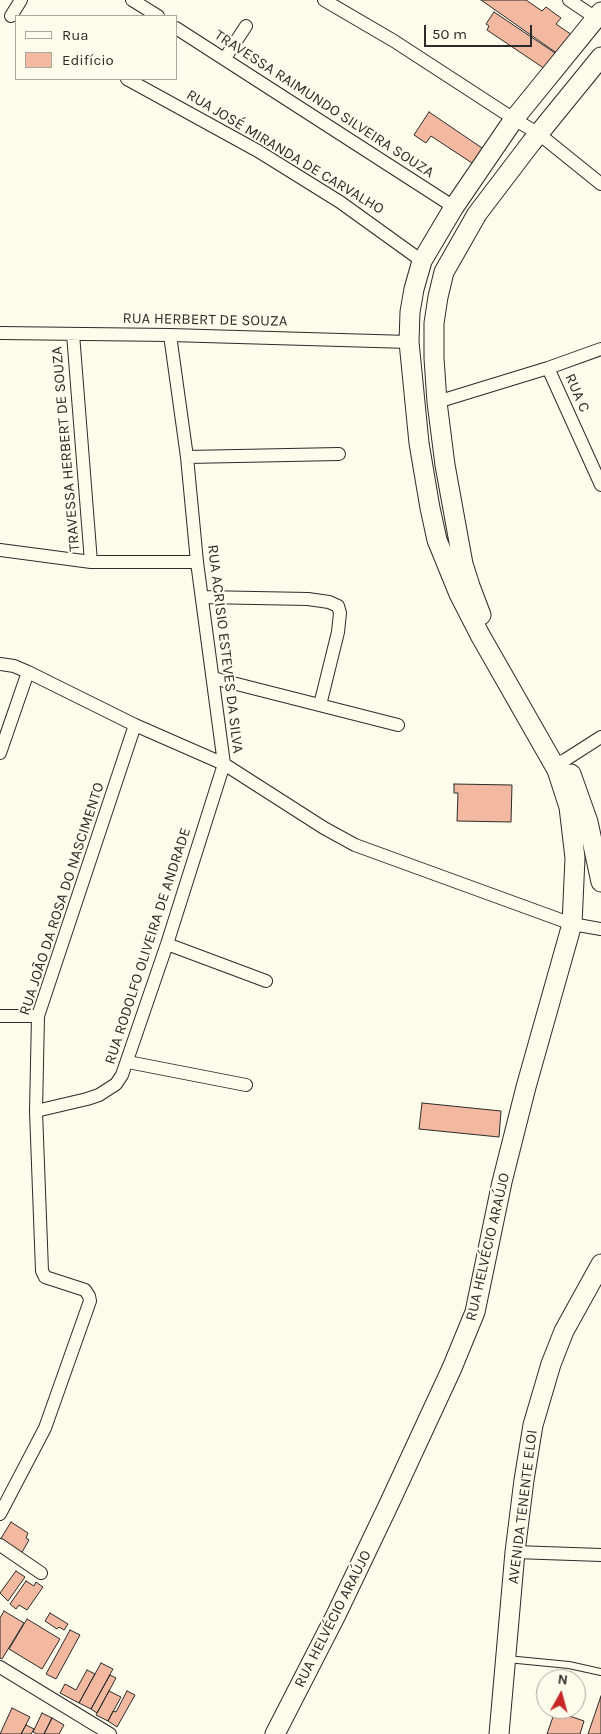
<!DOCTYPE html>
<meta charset="utf-8">
<style>
body{margin:0}
#map{position:relative;width:601px;height:1734px;overflow:hidden;background:#fdfbea;font-family:Karla,sans-serif}
canvas{display:block}
.legend{position:absolute;left:15px;top:15px;width:162px;height:65px;box-sizing:border-box;background:#fdfbea;border:1px solid #a9a89e;margin:0;padding:6px 9px;list-style:none;font-size:15px;color:#2b2b2b}
.legend li{display:flex;align-items:center;gap:10px;height:25px}
.legend b{width:25px;border:1px solid #a9a89e}
.north{position:absolute;left:536px;top:1669px;width:50px;height:50px;box-sizing:border-box;background:#fdfbea;border:1px solid #a9a89e;border-radius:50%;rotate:7deg;font-size:14px;font-weight:700;line-height:20px;text-align:center;color:#2b2b2b}
.north::after{content:'';display:block;margin:auto;width:18px;height:22px;background:#c62828;clip-path:polygon(50% 0,100% 100%,50% 72%,0 100%)}
.scale{position:absolute;left:424px;top:25px;width:108px;height:22px;box-sizing:border-box;border:2px solid #2b2b2b;border-top:0;padding-left:6px;font-size:15px;line-height:18px;white-space:nowrap;color:#2b2b2b;-webkit-text-stroke:4px #fdfbea;paint-order:stroke}
</style>
<div id="map">
<canvas width="601" height="1734"></canvas>
<ul class="legend">
<li><b style="height:6px;background:#fdfbea"></b>Rua</li>
<li><b style="height:14px;background:#f2b8a0"></b>Edifício</li>
</ul>
<div class="north">N</div>
<div class="scale">50 m</div>
</div>
<script>
const ctx = document.querySelector('canvas').getContext('2d');
ctx.lineJoin = 'round';
function paint(path, color) { ctx.fillStyle = color; ctx.fill(path, 'evenodd'); }
const toPath = rows => new Path2D(rows.map(r => 'M' + r).join(''));
function stroke(path, color, width, dash) { ctx.strokeStyle = color; ctx.lineWidth = width; ctx.lineCap = dash ? 'butt' : 'round'; ctx.setLineDash(dash || []); ctx.stroke(path); }
function drawText(font, color, halo, rows, align = 'center') {
  ctx.font = font + ' Karla,sans-serif'; ctx.lineWidth = 4; ctx.setLineDash([]); ctx.textBaseline = 'middle'; ctx.strokeStyle = halo; ctx.fillStyle = color; for (const [text, x, y, turn = 0] of rows) {
    ctx.save(); ctx.translate(x, y); ctx.rotate((+turn || 0) * Math.PI / 180); ctx.textAlign = isNaN(turn) ? turn : align; if (halo) ctx.strokeText(text, 0, 0); ctx.fillText(text, 0, 0); ctx.restore();
  }
}
const building = toPath([
 [481,0,526,0,542,11,546,7,561,18,556,24,572,35,558,54,481,0],
 [494,12,561,57,551,73,487,30,489,26,486,24,494,12],
 [429,112,485,150,475,165,431,136,426,143,414,135,429,112],
 [454,784,512,785,511,822,457,821,458,793,454,793,454,784],
 [422,1103,501,1111,499,1137,419,1129,422,1103],
 [11,1522,28,1533,26,1538,29,1540,21,1554,0,1540,11,1522],
 [16,1571,25,1577,8,1601,0,1593,16,1571],
 [26,1581,34,1586,36,1582,43,1587,27,1610,19,1605,16,1609,10,1604,26,1581],
 [4,1611,24,1623,2,1659,0,1658,0,1618,4,1611],
 [50,1613,68,1624,64,1630,59,1627,57,1629,45,1621,50,1613],
 [27,1619,60,1639,42,1669,9,1649,27,1619],
 [70,1630,80,1635,56,1679,46,1674,70,1630],
 [101,1663,113,1669,91,1709,79,1703,101,1663],
 [87,1670,95,1674,79,1703,60,1693,65,1684,76,1690,87,1670],
 [110,1675,116,1678,97,1713,91,1709,110,1675],
 [109,1691,121,1697,108,1721,96,1715,109,1691],
 [127,1691,135,1695,117,1727,108,1721,113,1711,116,1712,127,1691],
 [601,1696,601,1734,588,1734,601,1696],
 [12,1708,30,1717,21,1734,0,1734,12,1708],
 [555,1711,584,1721,580,1734,547,1734,555,1711],
 [42,1713,52,1718,44,1734,37,1734,33,1732,42,1713],
 [52,1718,64,1725,59,1734,44,1734,52,1718],
 [26,1725,34,1729,31,1734,21,1734,26,1725]
]);
paint(building, '#f2b8a0');
stroke(building, '#2b2b2b', 1);
const lane = toPath([
 [507,1659,569,1665,601,1672]
]);
const street = toPath([
 [132,0,158,16],
 [324,0,394,41,514,119,539,134,601,184],
 [569,0,596,18],
 [11,16,21,0],
 [176,28,454,207],
 [225,58,246,26],
 [127,79,258,151,340,202,422,261],
 [0,333,170,335,409,342],
 [73,334,91,562],
 [170,335,187,457,197,562,224,764,324,828,355,845,572,924,601,929],
 [548,368,601,485],
 [437,402,548,368,601,349],
 [187,457,339,454],
 [0,550,91,562,197,562],
 [202,597,308,599,329,602,338,606,340,613,338,632,320,705],
 [0,664,14,666,28,672,135,725,224,764,167,944,122,1075,116,1084,99,1095,87,1099,36,1111],
 [213,678,398,725],
 [0,753,28,672],
 [554,765,565,760,601,737],
 [167,944,266,981],
 [0,1016,38,1016],
 [128,1062,246,1085],
 [0,1514,45,1428,90,1301,89,1296,85,1290,45,1277,42,1271,36,1111,38,1016,135,725],
 [0,1545,41,1573],
 [515,1552,601,1555],
 [0,1667,110,1734]
]);
const secondary = toPath([
 [481,615,470,586,463,564,445,465,437,402,434,358,434,323,438,297,444,272,477,214,531,143,601,57],
 [571,774,588,822,601,882],
 [275,1734,336,1615,389,1504,452,1368,475,1312,502,1182,526,1087,572,924,575,858,569,807,557,770,480,635,459,594,437,540,430,508,419,443,409,342,410,312,414,289,422,261,454,207,514,119,601,12],
 [499,1734,515,1552,524,1480,533,1425,551,1364,564,1331,601,1264]
]);
stroke(lane, '#2b2b2b', 8);
stroke(street, '#2b2b2b', 14);
stroke(secondary, '#2b2b2b', 21);
stroke(lane, '#fdfbea', 6);
stroke(street, '#fdfbea', 12);
stroke(secondary, '#fdfbea', 19);
drawText('15px', '#2b2b2b', '#fdfbea', [
 ["TRAVESSA RAIMUNDO SILVEIRA SOUZA",324,104,33],
 ["RUA JOSÉ MIRANDA DE CARVALHO",285,152,31],
 ["RUA HERBERT DE SOUZA",205,320,1],
 ["RUA C",577,393,66],
 ["TRAVESSA HERBERT DE SOUZA",66,449,-95],
 ["RUA ACRISIO ESTEVES DA SILVA",225,649,83],
 ["RUA JOÃO DA ROSA DO NASCIMENTO",62,899,-72],
 ["RUA RODOLFO OLIVEIRA DE ANDRADE",148,946,-72],
 ["RUA HELVÉCIO ARAÚJO",488,1247,-77],
 ["AVENIDA TENENTE ELOI",523,1507,-83],
 ["RUA HELVÉCIO ARAÚJO",333,1619,-63]
]);
</script>
